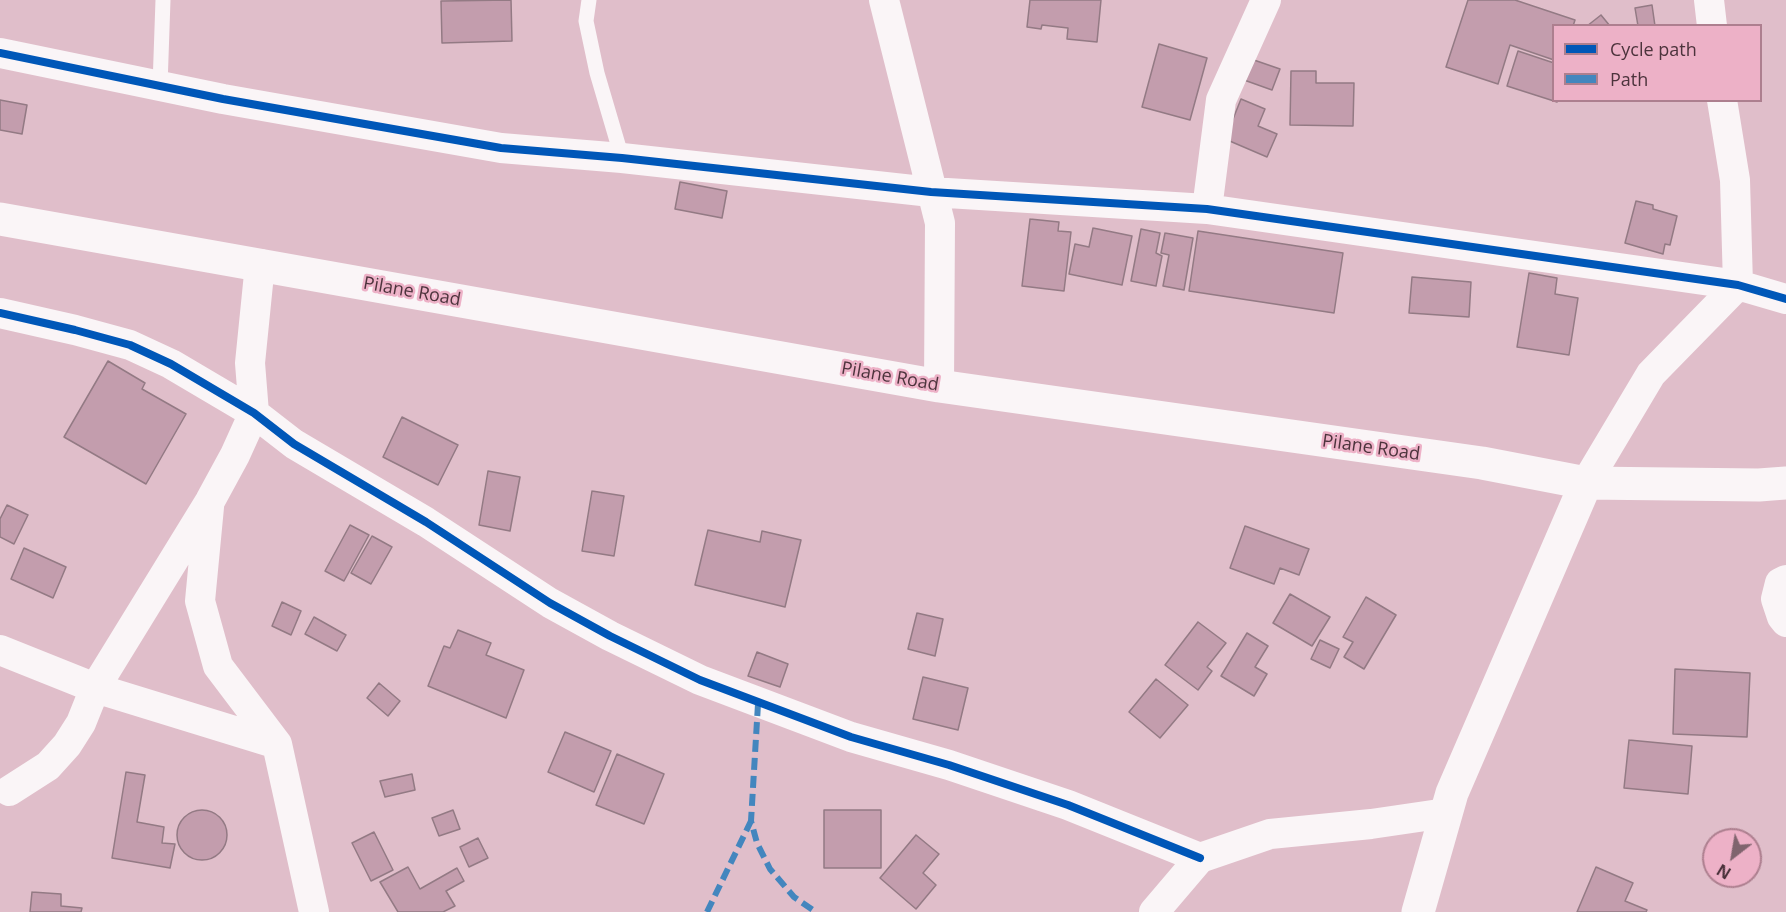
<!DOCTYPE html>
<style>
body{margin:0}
#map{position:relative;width:1786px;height:912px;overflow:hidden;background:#e0beca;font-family:"Open Sans",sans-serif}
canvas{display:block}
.legend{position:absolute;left:1552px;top:24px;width:210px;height:78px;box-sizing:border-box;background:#edb1c7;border:2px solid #ad7f8f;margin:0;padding:8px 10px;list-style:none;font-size:18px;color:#4c333c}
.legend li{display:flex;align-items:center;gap:12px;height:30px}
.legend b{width:30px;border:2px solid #ad7f8f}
.north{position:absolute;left:1702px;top:828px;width:60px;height:60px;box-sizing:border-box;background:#edb1c7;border:2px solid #ad7f8f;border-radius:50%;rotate:211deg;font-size:16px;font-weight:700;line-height:24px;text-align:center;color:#4c333c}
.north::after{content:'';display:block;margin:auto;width:21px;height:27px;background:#80646e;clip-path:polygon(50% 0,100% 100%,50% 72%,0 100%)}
</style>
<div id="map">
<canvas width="1786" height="912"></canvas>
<ul class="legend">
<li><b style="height:8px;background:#0057b8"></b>Cycle path</li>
<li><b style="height:8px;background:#4386be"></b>Path</li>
</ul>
<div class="north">N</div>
</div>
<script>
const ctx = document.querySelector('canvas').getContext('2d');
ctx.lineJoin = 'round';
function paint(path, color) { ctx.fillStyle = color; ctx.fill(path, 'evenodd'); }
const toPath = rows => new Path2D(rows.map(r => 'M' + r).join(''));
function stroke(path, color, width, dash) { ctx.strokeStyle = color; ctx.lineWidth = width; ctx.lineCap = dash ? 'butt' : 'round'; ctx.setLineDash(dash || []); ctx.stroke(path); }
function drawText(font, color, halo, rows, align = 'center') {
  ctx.font = font + ' "Open Sans",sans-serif'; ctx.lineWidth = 5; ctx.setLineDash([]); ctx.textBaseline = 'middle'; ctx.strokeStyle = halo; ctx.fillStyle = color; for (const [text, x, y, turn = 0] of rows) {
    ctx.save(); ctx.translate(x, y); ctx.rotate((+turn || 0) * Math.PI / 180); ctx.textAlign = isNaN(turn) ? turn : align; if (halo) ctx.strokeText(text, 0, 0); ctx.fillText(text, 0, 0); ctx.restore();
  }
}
const building = toPath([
 [511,0,512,41,442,43,441,1,511,0],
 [1030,0,1101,0,1097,42,1067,39,1068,28,1042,25,1041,29,1027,27,1030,0],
 [1468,0,1515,0,1575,20,1573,26,1554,26,1554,60,1510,45,1498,84,1446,67,1468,0],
 [1652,5,1655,26,1638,26,1635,8,1652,5],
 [1601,15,1610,26,1587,26,1601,15],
 [1159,44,1207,58,1190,120,1142,107,1159,44],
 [1518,51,1554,63,1554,100,1557,102,1507,86,1518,51],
 [1251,59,1280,69,1272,90,1244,80,1251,59],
 [1291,71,1316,71,1316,83,1354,83,1353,126,1290,125,1291,71],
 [1241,99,1265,109,1258,126,1277,134,1267,157,1225,139,1241,99],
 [0,100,27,105,22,134,0,130,0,100],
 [680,182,727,191,722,218,675,209,680,182],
 [1636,201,1653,205,1653,209,1677,216,1670,245,1665,244,1663,254,1625,243,1636,201],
 [1030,219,1059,222,1058,231,1071,232,1064,291,1022,286,1030,219],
 [1093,228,1132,236,1122,285,1069,274,1075,244,1089,247,1093,228],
 [1141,229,1160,233,1156,253,1162,256,1156,286,1131,281,1141,229],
 [1198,231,1343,253,1334,313,1189,291,1198,231],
 [1165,233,1193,238,1184,290,1163,286,1169,255,1161,253,1165,233],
 [1529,273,1557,278,1555,294,1578,298,1569,355,1517,347,1529,273],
 [1412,277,1471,282,1469,317,1409,313,1412,277],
 [108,361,145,383,142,389,186,414,146,484,64,437,108,361],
 [402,417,458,445,438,485,383,457,402,417],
 [488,471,520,477,510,531,479,525,488,471],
 [592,491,624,496,614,556,582,551,592,491],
 [7,505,28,515,14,544,0,537,0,519,7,505],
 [350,525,369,535,344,581,325,571,350,525],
 [1245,526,1309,549,1299,575,1280,568,1274,584,1230,568,1245,526],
 [708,530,760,542,762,531,801,540,785,607,695,585,708,530],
 [372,536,392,547,371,584,351,573,372,536],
 [24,548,66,567,53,598,11,579,24,548],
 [1290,594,1330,617,1312,646,1273,623,1290,594],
 [1366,597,1396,615,1364,669,1344,657,1353,642,1343,637,1366,597],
 [282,602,301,611,291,635,272,626,282,602],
 [917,613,943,619,935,656,908,649,917,613],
 [314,617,346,635,337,651,305,634,314,617],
 [1198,622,1226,643,1207,667,1212,671,1198,690,1165,665,1198,622],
 [458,630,491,643,486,655,524,670,506,718,428,686,444,646,450,648,458,630],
 [1247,633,1268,646,1255,667,1267,674,1254,696,1221,676,1247,633],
 [1320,640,1339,649,1330,668,1311,659,1320,640],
 [757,652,788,664,780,687,748,676,757,652],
 [1675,669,1750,673,1747,737,1673,734,1675,669],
 [923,677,968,688,958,730,913,719,923,677],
 [1156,679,1188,705,1160,738,1129,712,1156,679],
 [379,683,400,701,388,716,367,698,379,683],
 [565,732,611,751,594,792,548,772,565,732],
 [1629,740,1692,746,1688,794,1624,788,1629,740],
 [617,754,664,774,644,824,596,805,617,754],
 [126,772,145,775,137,822,164,827,162,843,175,844,170,868,112,858,126,772],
 [412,774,415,790,385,797,380,781,412,774],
 '177 835a25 25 0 1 1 50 0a25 25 0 1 1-50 0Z',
 [453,810,460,829,439,836,432,818,453,810],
 [824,810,881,810,881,868,824,868,824,810],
 [374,832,393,870,371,881,352,843,374,832],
 [916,835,939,854,923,873,936,885,916,909,880,878,916,835],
 [478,838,488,858,469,867,460,847,478,838],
 [408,867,420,889,457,868,464,881,446,891,455,906,443,912,398,912,380,882,408,867],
 [1596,867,1633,883,1625,901,1647,910,1646,912,1577,912,1596,867],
 [32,892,61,894,61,906,82,908,81,912,30,912,32,892]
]);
paint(building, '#c39dad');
stroke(building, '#937a84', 1.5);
stroke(toPath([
 [589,0,586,21,597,73,622,158],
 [160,86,163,0]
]), '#faf5f7', 15);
stroke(toPath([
 [884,0,940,223,939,386],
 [1709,0,1712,26],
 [0,53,223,99,501,148,622,158,931,192,1207,209,1738,285,1786,299],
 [1207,209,1221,100,1266,0],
 [0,313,75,330,130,345,171,364,254,413,294,444,426,522,550,603,610,636,700,680,851,737,949,765,1068,805,1200,858],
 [1586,483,1651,374,1738,285,1735,180,1722,100],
 [209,507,200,601,218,666,277,744,314,912],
 [1786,580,1780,583,1776,599,1782,617,1786,622],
 [0,650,95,688,277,744],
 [9,791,48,766,67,745,81,723,95,688,210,501,235,455,254,413,250,363,260,264],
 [1154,912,1200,858,1270,834,1371,824,1446,813]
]), '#faf5f7', 30);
stroke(toPath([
 [0,219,939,386,1482,463,1586,483,1759,485,1786,483],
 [1418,912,1452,793,1586,483]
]), '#faf5f7', 33);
stroke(toPath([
 [758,704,751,821,757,843,770,869,794,897,816,912],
 [707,912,751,821]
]), '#4386be', 6, [12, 6]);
stroke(toPath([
 [0,53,223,99,501,148,622,158,931,192,1207,209,1738,285,1786,299],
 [0,313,75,330,130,345,171,364,254,413,294,444,426,522,550,603,610,636,700,680,851,737,949,765,1068,805,1200,858]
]), '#0057b8', 8);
drawText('18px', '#4c333c', '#edb1c7', [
 ["Pilane Road",412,292,10],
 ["Pilane Road",890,377,10],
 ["Pilane Road",1371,448,8]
]);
</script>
